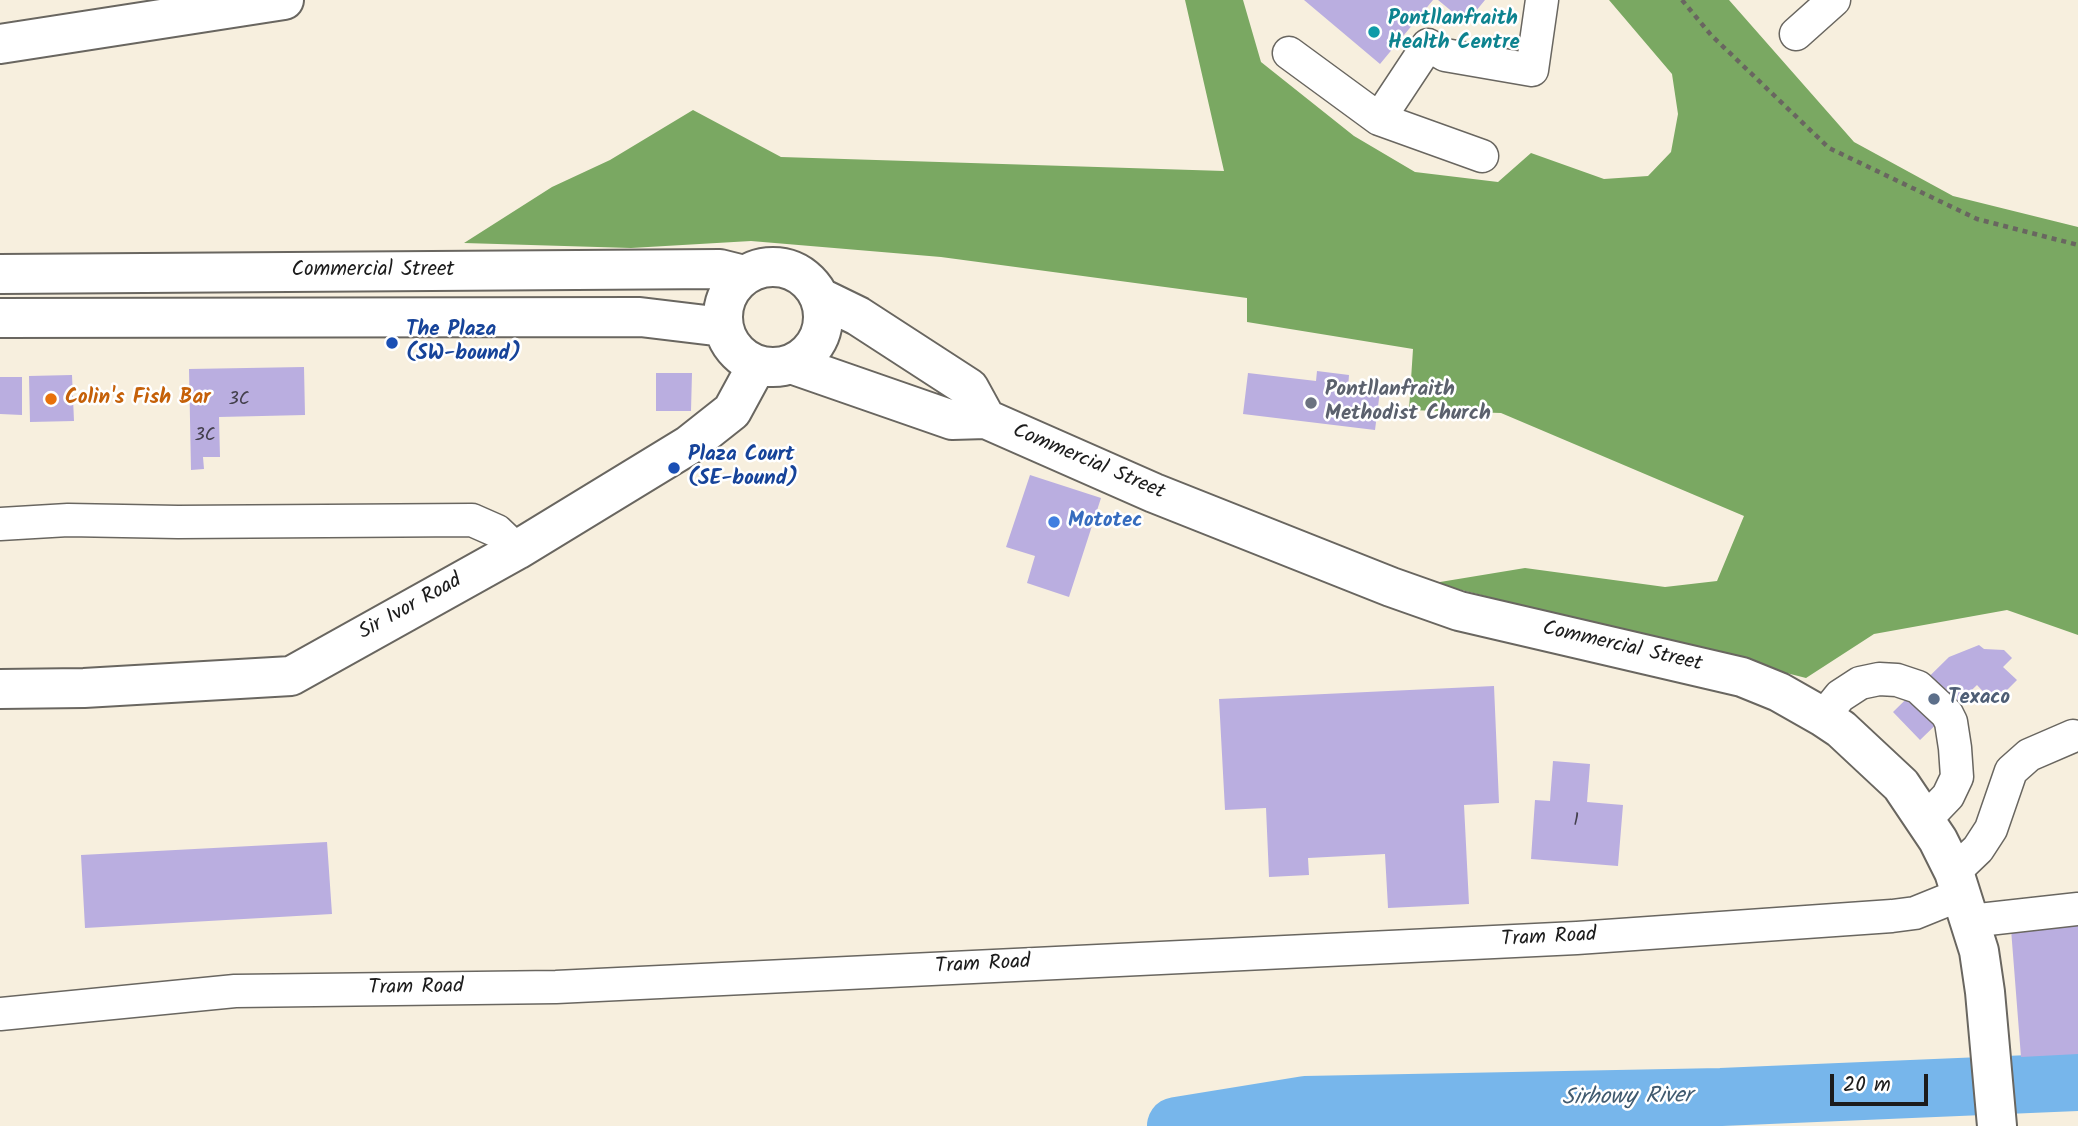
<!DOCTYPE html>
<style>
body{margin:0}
#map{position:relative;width:2078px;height:1126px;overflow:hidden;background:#f7efde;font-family:Kalam,sans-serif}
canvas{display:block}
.scale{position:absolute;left:1830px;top:1074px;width:98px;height:32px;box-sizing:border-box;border:4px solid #1c1c1c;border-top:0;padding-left:9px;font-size:21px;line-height:24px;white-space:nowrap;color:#1c1c1c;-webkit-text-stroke:5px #fff;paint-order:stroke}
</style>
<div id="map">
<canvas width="2078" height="1126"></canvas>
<div class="scale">20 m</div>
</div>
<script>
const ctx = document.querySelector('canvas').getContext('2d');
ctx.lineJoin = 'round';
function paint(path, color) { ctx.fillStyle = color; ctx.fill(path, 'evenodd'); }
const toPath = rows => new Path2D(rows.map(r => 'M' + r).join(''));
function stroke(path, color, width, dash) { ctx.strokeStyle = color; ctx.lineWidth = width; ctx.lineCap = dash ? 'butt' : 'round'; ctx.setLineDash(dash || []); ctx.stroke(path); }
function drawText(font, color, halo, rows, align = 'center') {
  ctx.font = font + ' Kalam,sans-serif'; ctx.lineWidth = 5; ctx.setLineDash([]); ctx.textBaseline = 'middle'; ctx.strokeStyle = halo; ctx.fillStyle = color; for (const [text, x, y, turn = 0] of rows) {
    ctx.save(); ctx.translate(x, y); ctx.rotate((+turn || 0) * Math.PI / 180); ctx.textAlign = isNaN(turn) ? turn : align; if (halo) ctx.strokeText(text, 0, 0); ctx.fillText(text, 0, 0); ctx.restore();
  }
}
paint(toPath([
 [1185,0,1243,0,1261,62,1354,136,1415,172,1498,182,1531,153,1604,179,1648,176,1671,152,1678,114,1672,74,1609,0,1729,0,1854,142,1953,196,2078,227,2078,635,2007,610,1874,634,1806,678,1434,583,1525,568,1665,587,1717,581,1744,516,1501,413,1409,410,1413,349,1247,322,1247,298,941,257,751,241,631,248,464,243,552,187,610,160,693,110,781,157,1224,171]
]), '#7aa862');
stroke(toPath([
 [1176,1126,1305,1105,1721,1097,2078,1082]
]), '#77b6eb', 58);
paint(toPath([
 [1304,0,1433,0,1380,64],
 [1438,0,1485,0,1466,23],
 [304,367,305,415,219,417,220,457,203,457,204,469,191,470,189,369],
 [1317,371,1349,375,1348,388,1380,391,1375,430,1243,414,1248,373,1316,381],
 [656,373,692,373,691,411,656,411],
 [72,375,74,421,30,422,29,376],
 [0,377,22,377,22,415,0,414],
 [1030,475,1101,498,1069,597,1027,583,1035,556,1006,547],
 [1979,645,1984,649,2004,650,2012,658,2003,667,2017,680,2005,692,1990,699,1977,685,1920,740,1893,712,1949,657],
 [1494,686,1499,803,1464,805,1469,904,1388,908,1385,854,1308,858,1309,875,1269,877,1266,808,1225,810,1219,699],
 [1553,761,1590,764,1587,802,1623,805,1618,866,1531,859,1535,800,1550,801],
 [327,842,332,914,85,928,81,855],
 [2078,923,2078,1054,2021,1057,2011,929]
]), '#baaee0');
const minor = toPath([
 [1796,34,1834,0],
 [1289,53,1379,119,1482,156],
 [1379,119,1428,45,1445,55,1532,70,1542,0],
 [0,524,68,520,178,522,472,520,497,531,517,550],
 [1823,717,1840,696,1860,683,1879,679,1897,680,1918,687,1947,714,1951,722,1955,748,1957,777,1948,796,1925,820],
 [1954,872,1978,849,1991,829,2011,771,2029,755,2073,736],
 [1970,921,2078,909],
 [0,1014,235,991,556,987,1577,938,1892,916,1915,913,1962,894]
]);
const major = toPath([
 [0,44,284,0],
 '723 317a50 50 0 1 1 100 0a50 50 0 1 1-100 0Z',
 [0,274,720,269,744,275],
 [819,297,858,316,969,388,986,419],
 [0,318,640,317,723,327],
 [791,364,952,420,986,419,1154,493,1391,587,1459,611,1742,677,1779,692,1823,717,1841,729,1901,785,1938,840,1954,872,1979,951,1985,992,1997,1126],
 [0,689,84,688,291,676,517,550,689,445,732,411,757,365]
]);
stroke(minor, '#696660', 35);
stroke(major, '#696660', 42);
stroke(toPath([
 [1682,0,1711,35,1829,148,1977,219,2078,245]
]), '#696660', 4.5, [5, 5]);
stroke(minor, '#fff', 32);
stroke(major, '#fff', 38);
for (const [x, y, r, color] of [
 [1374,32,7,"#0f9aa8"],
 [392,343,7,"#1a4fb4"],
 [51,399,7,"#e8710a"],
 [1311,403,7,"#6b7280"],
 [674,468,7,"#1a4fb4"],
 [1054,522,7,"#3f7fe0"],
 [1934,699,7,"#5c6f8a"]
]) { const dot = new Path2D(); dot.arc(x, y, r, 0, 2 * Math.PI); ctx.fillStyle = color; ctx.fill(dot); stroke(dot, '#fff', 2.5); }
drawText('18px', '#44404d', null, [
 ["3C",239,401],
 ["3C",205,437],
 ["1",1576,822]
]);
drawText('bold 21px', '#0d838f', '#fff', [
 ["Pontllanfraith",1388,20],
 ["Health Centre",1388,44]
], 'left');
drawText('21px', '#1c1c1c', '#fff', [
 ["Commercial Street",373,271],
 ["Commercial Street",1088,463,23],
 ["Sir Ivor Road",411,608,-29],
 ["Commercial Street",1622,648,13],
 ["Tram Road",1549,939,-3],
 ["Tram Road",983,966,-3],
 ["Tram Road",416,989,-1]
]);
drawText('bold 21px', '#164399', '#fff', [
 ["The Plaza",406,331],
 ["(SW-bound)",406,355],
 ["Plaza Court",688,456],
 ["(SE-bound)",688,480]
], 'left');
drawText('bold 21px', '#5b616d', '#fff', [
 ["Pontllanfraith",1325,391],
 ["Methodist Church",1325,415]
], 'left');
drawText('bold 21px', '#c56008', '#fff', [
 ["Colin's Fish Bar",65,399]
], 'left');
drawText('bold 21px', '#366cbe', '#fff', [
 ["Mototec",1068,522]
], 'left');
drawText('bold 21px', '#4e5e75', '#fff', [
 ["Texaco",1948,699]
], 'left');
drawText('italic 23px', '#405a6f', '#fff', [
 ["Sirhowy River",1627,1099,-1]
]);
</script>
